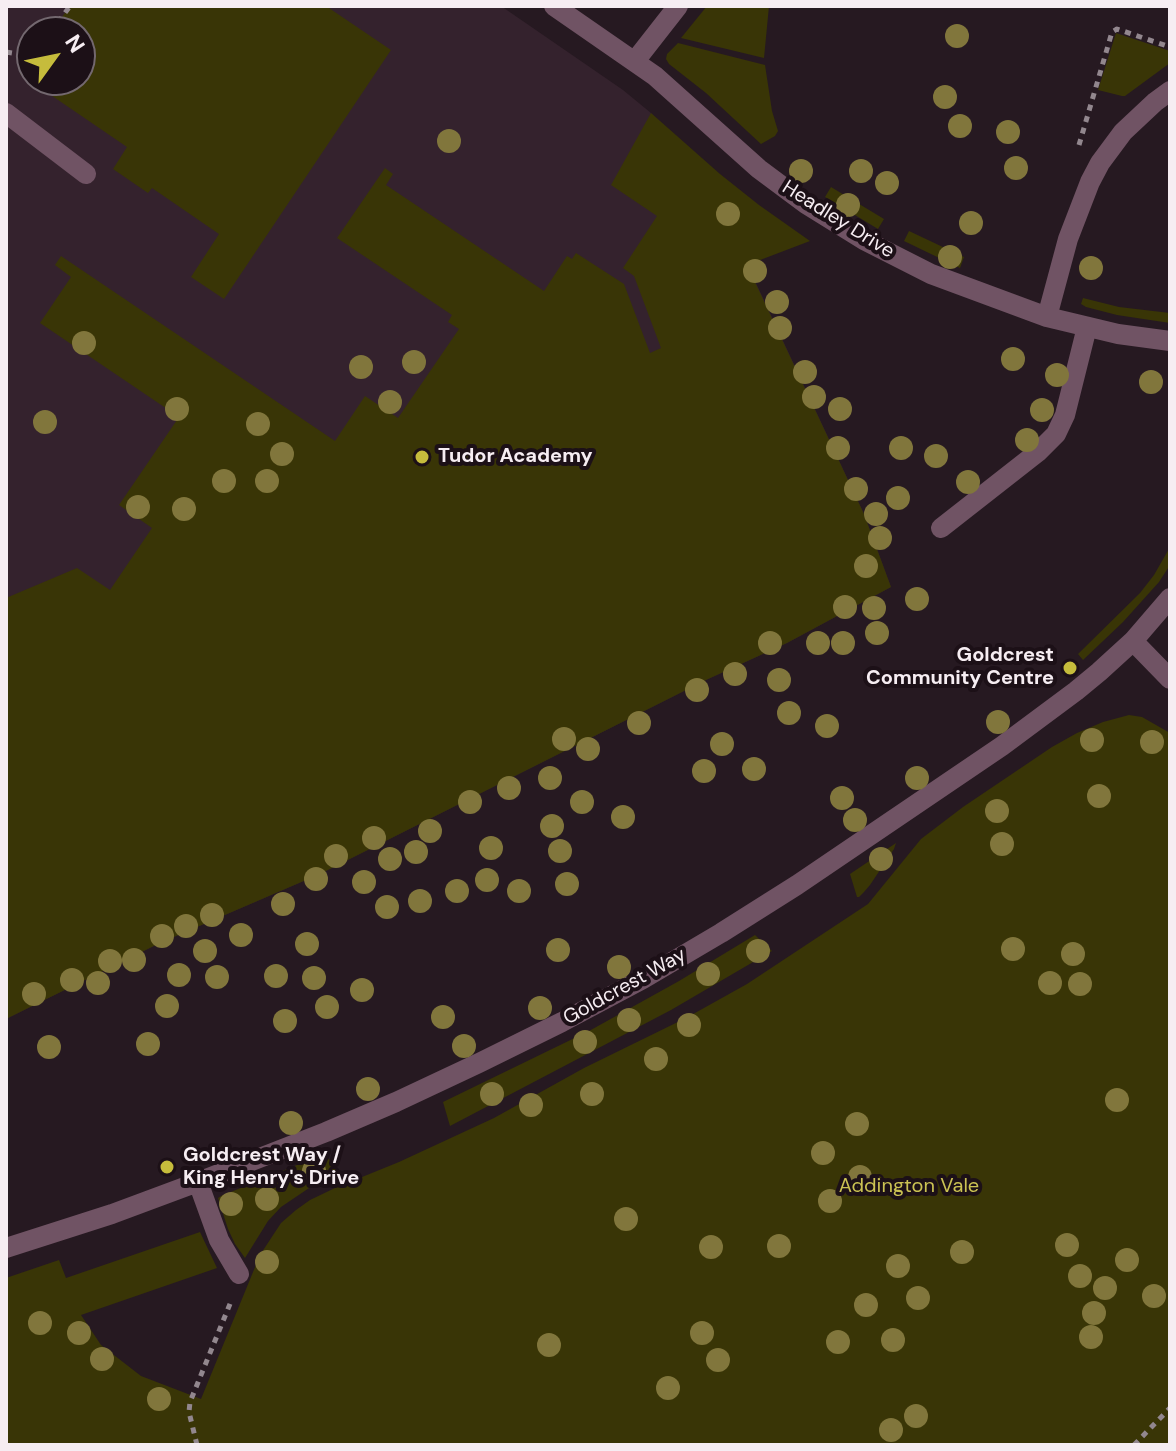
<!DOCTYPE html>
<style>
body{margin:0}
#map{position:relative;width:1176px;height:1451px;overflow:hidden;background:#261921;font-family:"DM Sans",sans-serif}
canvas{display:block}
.frame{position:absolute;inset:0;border:8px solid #f6edf2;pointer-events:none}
.north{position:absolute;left:16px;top:16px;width:80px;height:80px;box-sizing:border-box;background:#1c1017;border:2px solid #73686f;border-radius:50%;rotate:57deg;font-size:22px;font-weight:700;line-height:32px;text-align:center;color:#f6edf2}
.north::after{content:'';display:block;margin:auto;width:28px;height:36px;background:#c6bc3c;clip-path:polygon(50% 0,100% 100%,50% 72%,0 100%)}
</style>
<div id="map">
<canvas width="1176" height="1451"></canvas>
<div class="frame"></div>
<div class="north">N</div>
</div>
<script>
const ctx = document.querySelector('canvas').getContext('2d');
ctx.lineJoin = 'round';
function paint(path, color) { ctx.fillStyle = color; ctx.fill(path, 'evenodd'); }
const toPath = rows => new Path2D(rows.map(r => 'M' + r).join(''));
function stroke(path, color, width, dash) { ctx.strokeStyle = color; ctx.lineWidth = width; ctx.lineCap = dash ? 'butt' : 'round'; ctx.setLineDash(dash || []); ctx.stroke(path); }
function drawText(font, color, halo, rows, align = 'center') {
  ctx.font = font + ' "DM Sans",sans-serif'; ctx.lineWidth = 8; ctx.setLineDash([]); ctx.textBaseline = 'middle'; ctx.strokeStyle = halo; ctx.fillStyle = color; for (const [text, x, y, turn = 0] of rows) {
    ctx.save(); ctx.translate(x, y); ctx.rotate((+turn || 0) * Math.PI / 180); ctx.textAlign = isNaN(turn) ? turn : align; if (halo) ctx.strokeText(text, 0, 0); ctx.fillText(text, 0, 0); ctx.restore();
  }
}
paint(toPath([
 [6,6,501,6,623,90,651,113,673,139,720,211,755,281,864,514,891,587,787,643,706,680,320,874,160,943,6,1019],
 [32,32,80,32,80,80,32,80]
]), '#34222d');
paint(toPath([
 [70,6,326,6,391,50,224,299,191,277,219,234,152,188,148,193,113,169,127,147,20,74,32,58,32,80,80,80,80,32,51,32],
 [707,6,769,6,764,58,681,38],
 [1116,33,1170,51,1170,63,1125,96,1122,96,1098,90],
 [678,43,765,65,772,111,778,131,775,136,761,144,706,93,669,64,666,59,667,54],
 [651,113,720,174,759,205,810,241,747,265,864,514,891,587,787,643,706,680,320,874,160,943,6,1019,6,598,77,568,110,590,152,528,119,505,179,417,40,323,71,277,55,265,61,256,335,441,365,396,398,418,459,329,448,322,452,315,337,238,385,168,393,174,386,185,544,291,567,256,572,259,576,253,624,284,650,353,661,348,634,276,623,268,657,216,611,185],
 [831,187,884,219,878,229,825,197],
 [909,231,964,257,960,268,904,241],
 [1083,298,1119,307,1170,313,1170,323,1117,315,1086,307,1081,304],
 [1170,547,1170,565,1159,582,1123,622,1083,660,1078,654,1140,593,1154,575],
 [1129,715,1142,717,1170,733,1170,1445,6,1445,6,1278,59,1260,66,1278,200,1232,217,1268,81,1315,101,1345,141,1376,201,1399,260,1255,281,1223,296,1210,310,1200,335,1188,399,1162,494,1118,584,1068,686,1018,747,984,868,904,921,839,963,807,1052,747,1077,733,1103,722],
 [896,843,894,849,870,885,864,892,859,897,857,897,850,874],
 [755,935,772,951,671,1010,450,1126,443,1102,589,1031,679,981],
 [324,1154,338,1169,337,1174,318,1182,281,1207,268,1221,245,1258,235,1244,228,1229,218,1198,221,1196]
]), '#393506');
stroke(toPath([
 [51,32,70,6],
 [6,52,32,56],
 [1079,145,1112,32,1117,29,1170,47],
 [197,1445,189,1412,190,1402,232,1299],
 [1134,1445,1170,1408]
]), '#92878e', 5, [6, 6]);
stroke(toPath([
 [554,6,655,76,759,169,806,204,864,240,931,274,1047,317,1118,334,1170,341],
 [635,61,678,6],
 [6,113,86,174],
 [1047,317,1068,239,1090,182,1100,163,1123,132,1155,102,1170,91],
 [941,528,1038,452,1056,434,1065,415,1087,327],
 [1133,641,1170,679],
 [198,1182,219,1240,239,1274],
 [6,1248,112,1214,198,1182,326,1132,396,1102,479,1063,562,1022,643,979,721,933,797,885,1002,746,1076,691,1099,672,1133,641,1170,598]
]), '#705364', 20);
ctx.fillStyle = '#81763c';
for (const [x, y] of [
 [957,36],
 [945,97],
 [960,126],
 [1008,132],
 [449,141],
 [1016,168],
 [801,171],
 [861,171],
 [887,183],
 [848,205],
 [728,214],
 [971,223],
 [950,257],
 [1091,268],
 [755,271],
 [777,302],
 [780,328],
 [84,343],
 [1013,359],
 [414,362],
 [361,367],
 [805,372],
 [1057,375],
 [1151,382],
 [814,397],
 [390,402],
 [177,409],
 [840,409],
 [1042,410],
 [45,422],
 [258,424],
 [1027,440],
 [838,448],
 [901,448],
 [282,454],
 [936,456],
 [224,481],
 [267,481],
 [968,482],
 [856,489],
 [898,498],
 [138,507],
 [184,509],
 [876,514],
 [880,538],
 [866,566],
 [917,599],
 [845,607],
 [874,608],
 [877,633],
 [770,643],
 [818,643],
 [843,643],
 [735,674],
 [779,680],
 [697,690],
 [789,713],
 [998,722],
 [639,723],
 [827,726],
 [564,739],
 [1092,740],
 [1152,742],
 [722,744],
 [588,749],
 [754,769],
 [704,771],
 [550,778],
 [917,778],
 [509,788],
 [1099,796],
 [842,798],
 [470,802],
 [582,802],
 [997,811],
 [623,817],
 [855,820],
 [552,826],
 [430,831],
 [374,838],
 [1002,844],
 [491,848],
 [560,851],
 [416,852],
 [336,856],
 [390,859],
 [881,859],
 [316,879],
 [487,880],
 [364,882],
 [567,884],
 [457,891],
 [519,891],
 [420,901],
 [283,904],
 [387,907],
 [212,915],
 [186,926],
 [241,935],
 [162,936],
 [307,944],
 [1013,949],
 [558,950],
 [205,951],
 [758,951],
 [1073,954],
 [134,960],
 [110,961],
 [619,967],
 [708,974],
 [179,975],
 [276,976],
 [217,977],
 [314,978],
 [72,980],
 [98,983],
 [1050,983],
 [1080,984],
 [362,990],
 [34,994],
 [167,1006],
 [327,1007],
 [540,1008],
 [443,1017],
 [629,1020],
 [285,1021],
 [689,1025],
 [585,1042],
 [148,1044],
 [464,1046],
 [49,1047],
 [656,1059],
 [368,1089],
 [492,1094],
 [592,1094],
 [1117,1100],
 [531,1105],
 [291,1123],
 [857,1124],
 [823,1153],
 [314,1171],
 [860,1177],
 [267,1199],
 [830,1201],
 [231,1204],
 [626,1219],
 [1067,1245],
 [779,1246],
 [711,1247],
 [962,1252],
 [1127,1260],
 [267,1262],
 [898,1266],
 [1080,1276],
 [1105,1288],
 [1154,1296],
 [918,1298],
 [866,1305],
 [1094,1313],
 [40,1323],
 [79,1333],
 [702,1333],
 [1091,1337],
 [893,1340],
 [838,1342],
 [549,1345],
 [102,1359],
 [718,1360],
 [668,1388],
 [159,1399],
 [916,1416],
 [891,1430]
]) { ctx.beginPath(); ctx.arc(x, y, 12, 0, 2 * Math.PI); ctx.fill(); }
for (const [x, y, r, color] of [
 [422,457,8,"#c6bc3c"],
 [1070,668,8,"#c6bc3c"],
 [167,1167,8,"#c6bc3c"]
]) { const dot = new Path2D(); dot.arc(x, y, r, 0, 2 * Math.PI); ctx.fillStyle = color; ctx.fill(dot); stroke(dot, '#1c1017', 3); }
drawText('20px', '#f6edf2', '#1c1017', [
 ["Headley Drive",838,220,32],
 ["Goldcrest Way",625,987,-29]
]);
drawText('bold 20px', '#f6edf2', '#1c1017', [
 ["Tudor Academy",438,457],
 ["Goldcrest",1054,656,"right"],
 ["Community Centre",1054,679,"right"],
 ["Goldcrest Way /",183,1156],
 ["King Henry's Drive",183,1179]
], 'left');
drawText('20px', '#cbc253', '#1c1017', [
 ["Addington Vale",909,1187]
]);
</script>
